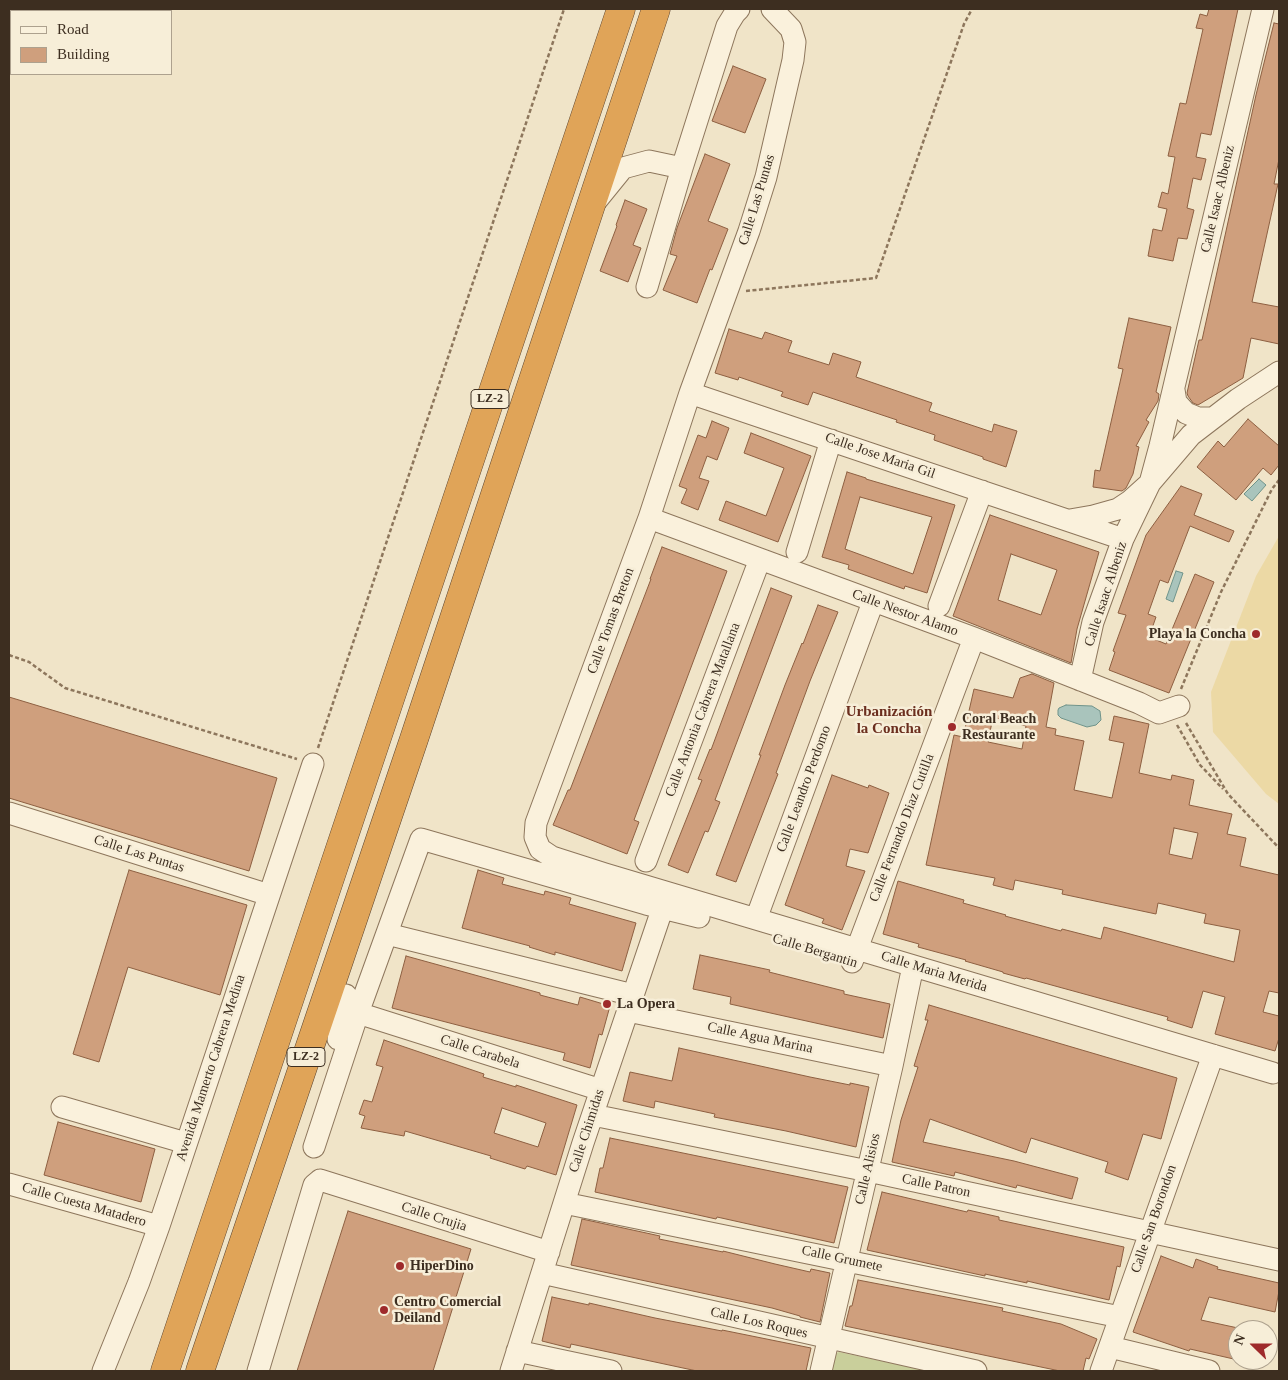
<!DOCTYPE html>
<meta charset="utf-8">
<style>
body{margin:0}
#map{position:relative;width:1288px;height:1380px;overflow:hidden;background:#f0e4c8;font-family:Georgia,serif}
canvas{display:block}
.frame{position:absolute;inset:0;border:10px solid #3d2e20;pointer-events:none}
.legend{position:absolute;left:10px;top:10px;width:162px;height:65px;box-sizing:border-box;background:#f7eed8;border:1px solid #ada18e;margin:0;padding:6px 9px;list-style:none;font-size:15px;color:#3d2e20}
.legend li{display:flex;align-items:center;gap:10px;height:25px}
.legend b{width:25px;border:1px solid #ada18e}
.north{position:absolute;left:1228px;top:1320px;width:50px;height:50px;box-sizing:border-box;background:#f7eed8;border:1px solid #ada18e;border-radius:50%;rotate:292deg;font-size:14px;font-weight:700;line-height:20px;text-align:center;color:#3d2e20}
.north::after{content:'';display:block;margin:auto;width:18px;height:22px;background:#9e2a2b;clip-path:polygon(50% 0,100% 100%,50% 72%,0 100%)}
</style>
<div id="map">
<canvas width="1288" height="1380"></canvas>
<div class="frame"></div>
<ul class="legend">
<li><b style="height:6px;background:#faf1dc"></b>Road</li>
<li><b style="height:14px;background:#cf9f7d"></b>Building</li>
</ul>
<div class="north">N</div>
</div>
<script>
const ctx = document.querySelector('canvas').getContext('2d');
ctx.lineJoin = 'round';
function paint(path, color) { ctx.fillStyle = color; ctx.fill(path, 'evenodd'); }
const toPath = rows => new Path2D(rows.map(r => 'M' + r).join(''));
function stroke(path, color, width, dash) { ctx.strokeStyle = color; ctx.lineWidth = width; ctx.lineCap = dash ? 'butt' : 'round'; ctx.setLineDash(dash || []); ctx.stroke(path); }
function drawText(font, color, halo, rows, align = 'center') {
  ctx.font = font + ' Georgia,serif'; ctx.lineWidth = 5; ctx.setLineDash([]); ctx.textBaseline = 'middle'; ctx.strokeStyle = halo; ctx.fillStyle = color; for (const [text, x, y, turn = 0] of rows) {
    ctx.save(); ctx.translate(x, y); ctx.rotate((+turn || 0) * Math.PI / 180); ctx.textAlign = isNaN(turn) ? turn : align; if (halo) ctx.strokeText(text, 0, 0); ctx.fillText(text, 0, 0); ctx.restore();
  }
}
paint(toPath([
 [839,1352,928,1371,831,1371,836,1353]
]), '#c9cf9b');
paint(toPath([
 [1279,536,1279,804,1266,794,1213,732,1211,692,1256,576]
]), '#ecd9a5');
const water = toPath([
 [1259,479,1266,485,1252,501,1244,494,1259,479],
 [1176,571,1183,573,1173,602,1166,599,1176,571],
 [1066,705,1092,706,1100,711,1101,720,1096,725,1087,727,1061,718,1058,715,1058,710,1059,708,1066,705]
]);
paint(water, '#a9c4bc');
stroke(water, '#6f938a', 1);
const building = toPath([
 [1209,9,1238,9,1211,135,1201,133,1196,157,1206,159,1201,180,1193,178,1187,208,1194,210,1187,239,1178,238,1173,261,1148,256,1153,229,1162,231,1167,209,1158,207,1162,192,1168,194,1175,157,1168,156,1180,103,1186,104,1203,29,1196,28,1200,14,1207,16,1209,9],
 [1274,23,1279,24,1279,159,1274,184,1278,184,1252,302,1279,307,1279,344,1251,338,1243,378,1198,405,1193,403,1188,396,1187,393,1199,340,1202,340,1256,95,1274,23],
 [733,66,766,79,745,133,712,121,733,66],
 [705,154,730,164,708,221,728,229,712,270,710,269,697,303,663,290,677,256,670,254,677,228,705,154],
 [625,200,647,209,633,245,641,248,628,282,600,271,617,226,616,225,625,200],
 [1129,318,1171,327,1156,392,1159,394,1158,401,1146,420,1149,422,1136,446,1139,447,1133,474,1126,488,1122,491,1093,487,1095,470,1100,471,1123,369,1118,368,1129,318],
 [729,329,762,339,765,332,792,341,788,352,829,365,833,353,861,362,856,377,932,403,929,411,992,432,994,424,1017,431,1006,467,983,459,983,457,934,440,935,435,896,422,897,420,813,392,808,405,781,396,783,392,739,377,738,380,715,373,729,329],
 [1248,419,1279,446,1279,465,1271,475,1263,468,1236,500,1197,467,1218,441,1224,447,1248,419],
 [712,421,729,428,717,460,707,456,699,478,709,481,698,510,681,503,687,489,679,486,698,435,706,438,712,421],
 [751,433,811,456,778,542,719,520,726,501,766,516,784,468,744,453,751,433],
 [847,472,866,478,866,479,955,505,927,593,905,586,904,589,848,569,849,565,822,557,847,472],
 [860,497,932,517,913,574,845,549,860,497],
 [1181,486,1202,494,1194,515,1234,531,1229,542,1190,526,1168,583,1160,580,1148,614,1156,617,1149,637,1166,644,1195,574,1214,582,1169,693,1109,670,1115,652,1113,651,1126,615,1118,613,1146,535,1181,486],
 [990,515,1099,552,1077,629,1071,663,953,616,990,515],
 [1011,554,1057,570,1041,615,998,600,1011,554],
 [662,547,727,571,634,820,639,822,627,854,553,825,568,790,570,790,651,579,650,579,662,547],
 [771,588,792,596,715,800,720,802,708,832,705,831,688,873,668,865,702,780,698,779,710,749,711,750,771,588],
 [818,605,838,612,810,681,776,773,778,774,736,882,716,875,761,755,759,755,785,685,802,643,803,644,818,605],
 [1032,674,1054,683,1046,727,1056,729,1055,735,1084,741,1074,790,1112,798,1124,743,1109,740,1114,716,1149,724,1139,773,1171,780,1172,775,1194,780,1189,805,1232,814,1227,834,1246,838,1240,866,1279,875,1279,993,1269,991,1263,1012,1279,1016,1279,1038,1275,1051,1215,1034,1225,997,1203,991,1192,1028,1167,1020,1168,1017,1026,978,1025,979,1003,973,1003,972,965,961,966,960,918,947,919,944,883,934,898,881,964,900,963,903,1006,915,1005,916,1061,931,1062,929,1101,939,1104,927,1234,962,1240,930,1204,923,1206,914,1158,903,1156,914,1062,894,1063,890,1015,880,1013,890,993,885,995,878,926,865,954,735,963,737,974,689,1013,698,1020,678,1032,674],
 [993,717,1026,726,1022,749,988,742,993,717],
 [1174,828,1198,833,1192,859,1169,854,1174,828],
 [9,697,277,778,249,871,9,798,9,697],
 [832,775,868,788,869,785,889,793,868,853,850,849,846,866,865,871,842,930,822,923,824,919,785,905,832,775],
 [129,870,247,905,220,995,128,967,99,1062,73,1054,129,870],
 [478,870,504,878,502,884,544,895,545,891,571,898,569,904,636,923,622,971,555,952,555,955,529,947,530,946,462,928,478,870],
 [700,955,770,970,769,972,844,991,844,994,890,1004,883,1038,730,1004,731,997,693,989,700,955],
 [406,956,540,993,540,995,578,1005,580,997,610,1006,602,1035,599,1034,590,1068,563,1060,565,1053,392,1008,406,956],
 [929,1005,1177,1078,1161,1139,1143,1134,1128,1180,1105,1172,1108,1162,1031,1138,1026,1153,930,1119,923,1142,1014,1161,1078,1178,1072,1199,1017,1185,1016,1188,955,1172,954,1176,892,1162,901,1120,918,1067,914,1066,928,1020,925,1020,929,1005],
 [384,1040,484,1074,483,1077,516,1087,516,1085,577,1105,556,1175,527,1166,525,1169,490,1158,491,1156,405,1131,404,1136,361,1128,365,1116,359,1114,364,1100,372,1102,383,1067,376,1065,384,1040],
 [502,1108,546,1123,538,1147,494,1133,502,1108],
 [679,1048,810,1077,850,1085,850,1083,869,1087,856,1147,786,1131,714,1117,715,1114,655,1101,654,1108,623,1101,630,1072,672,1081,679,1048],
 [58,1122,155,1149,141,1202,44,1175,58,1122],
 [610,1138,848,1187,834,1243,717,1217,716,1219,595,1192,600,1168,603,1168,610,1138],
 [882,1192,967,1212,968,1210,999,1217,999,1220,1124,1247,1120,1267,1117,1266,1109,1300,1027,1281,1027,1283,985,1274,985,1276,867,1250,882,1192],
 [348,1211,471,1249,433,1371,297,1371,348,1211],
 [582,1219,660,1236,659,1239,723,1252,723,1251,775,1264,810,1272,811,1269,830,1273,820,1322,800,1317,800,1316,772,1308,571,1265,582,1219],
 [1161,1256,1193,1268,1196,1259,1218,1267,1217,1269,1279,1283,1279,1291,1275,1312,1209,1297,1201,1320,1238,1328,1238,1360,1190,1349,1189,1351,1133,1332,1161,1256],
 [858,1280,1003,1308,1002,1311,1061,1324,1097,1339,1089,1359,1086,1358,1083,1371,1060,1371,845,1326,850,1306,852,1306,858,1280],
 [552,1297,589,1305,589,1303,655,1318,722,1331,722,1330,811,1348,806,1371,697,1371,571,1344,570,1348,542,1341,552,1297]
]);
paint(building, '#cf9f7d');
stroke(building, '#8d5f41', 1);
const minor = toPath([
 [772,9,791,29,795,42,793,60,766,177,749,231,690,393,649,518,536,823,535,837,540,849,552,857,605,874,1273,1073],
 [597,200,623,168,649,161,682,168],
 [647,287,682,168,727,26,735,13,739,9],
 [1174,390,1176,402,1186,413,1198,418,1213,418],
 [690,393,1123,539],
 [649,518,974,638,1139,703,1159,713,1179,706],
 [1070,520,1093,516,1118,509,1130,501,1150,483,1191,435,1238,399,1279,372],
 [797,552,831,440],
 [939,606,982,491],
 [1080,680,1093,622,1123,539,1150,483,1160,446,1263,9],
 [9,813,269,895],
 [646,861,760,559],
 [756,919,873,602],
 [387,934,633,995],
 [852,962,974,638],
 [628,1011,892,1066],
 [358,1013,601,1090],
 [338,1039,346,995],
 [62,1107,186,1143],
 [593,1115,868,1171,1279,1260],
 [314,1147,358,1013,421,839,646,904,699,917],
 [320,1180,549,1252],
 [9,1184,159,1226],
 [564,1203,1120,1317],
 [542,1273,976,1371],
 [1110,1347,1209,1371],
 [517,1351,611,1371],
 [103,1371,139,1282,159,1226,313,764],
 [258,1371,314,1185,320,1180],
 [511,1371,583,1143,667,895],
 [821,1371,892,1066,913,966],
 [1101,1371,1213,1055]
]);
const highway = toPath([
 [165,1371,621,9],
 [200,1371,413,742,656,9]
]);
stroke(minor, '#8d765c', 23);
stroke(highway, '#5b4430', 29);
stroke(toPath([
 [746,291,876,278,964,24,972,9],
 [9,655,29,662,65,688,297,759],
 [1181,689,1221,592,1272,489,1279,480],
 [1186,723,1228,794,1279,848],
 [1177,725,1200,765,1223,789],
 [318,748,564,9]
]), '#8d765c', 2.5, [4, 2.5]);
stroke(minor, '#faf1dc', 21);
stroke(highway, '#e0a458', 28);
for (const [x, y, r, color] of [
 [1256,634,5,"#9e2a2b"],
 [952,727,5,"#9e2a2b"],
 [607,1004,5,"#9e2a2b"],
 [400,1266,5,"#9e2a2b"],
 [384,1310,5,"#9e2a2b"]
]) { const dot = new Path2D(); dot.arc(x, y, r, 0, 2 * Math.PI); ctx.fillStyle = color; ctx.fill(dot); stroke(dot, '#f7eed8', 2); }
for (const [x, y, w] of [
 [490,399,38],
 [306,1057,38]
]) { const box = new Path2D(); box.roundRect(x - w / 2, y - 9.5, w, 19, 4); ctx.fillStyle = '#f7eed8'; ctx.fill(box); stroke(box, '#3d2e20', 1); }
drawText('bold 12px', '#3d2e20', null, [
 ["LZ-2",490,399],
 ["LZ-2",306,1057]
]);
drawText('14px', '#3d2e20', '#f7eed8', [
 ["Calle Isaac Albeniz",1218,199,-77],
 ["Calle Las Puntas",757,200,-73],
 ["Calle Jose Maria Gil",880,456,19],
 ["Calle Isaac Albeniz",1106,594,-72],
 ["Calle Nestor Alamo",905,613,20],
 ["Calle Tomas Breton",611,621,-70],
 ["Calle Antonia Cabrera Matallana",703,710,-69],
 ["Calle Leandro Perdomo",804,789,-70],
 ["Calle Fernando Diaz Cutilla",902,828,-69],
 ["Calle Las Puntas",139,854,18],
 ["Calle Bergantin",815,951,17],
 ["Calle Maria Merida",934,972,17],
 ["Calle Agua Marina",760,1038,12],
 ["Calle Carabela",480,1052,18],
 ["Avenida Mamerto Cabrera Medina",211,1068,-72],
 ["Calle Chimidas",587,1131,-72],
 ["Calle Alisios",868,1169,-77],
 ["Calle Patron",936,1186,12],
 ["Calle Cuesta Matadero",84,1205,16],
 ["Calle Crujia",434,1217,18],
 ["Calle San Borondon",1154,1219,-71],
 ["Calle Grumete",842,1259,12],
 ["Calle Los Roques",759,1323,13]
]);
drawText('bold 14px', '#3d2e20', '#f7eed8', [
 ["Playa la Concha",1246,634,"right"],
 ["Coral Beach",962,719],
 ["Restaurante",962,735],
 ["La Opera",617,1004],
 ["HiperDino",410,1266],
 ["Centro Comercial",394,1302],
 ["Deiland",394,1318]
], 'left');
drawText('bold 15px', '#6b2e1e', '#f7eed8', [
 ["Urbanización",889,712],
 ["la Concha",889,729]
]);
</script>
